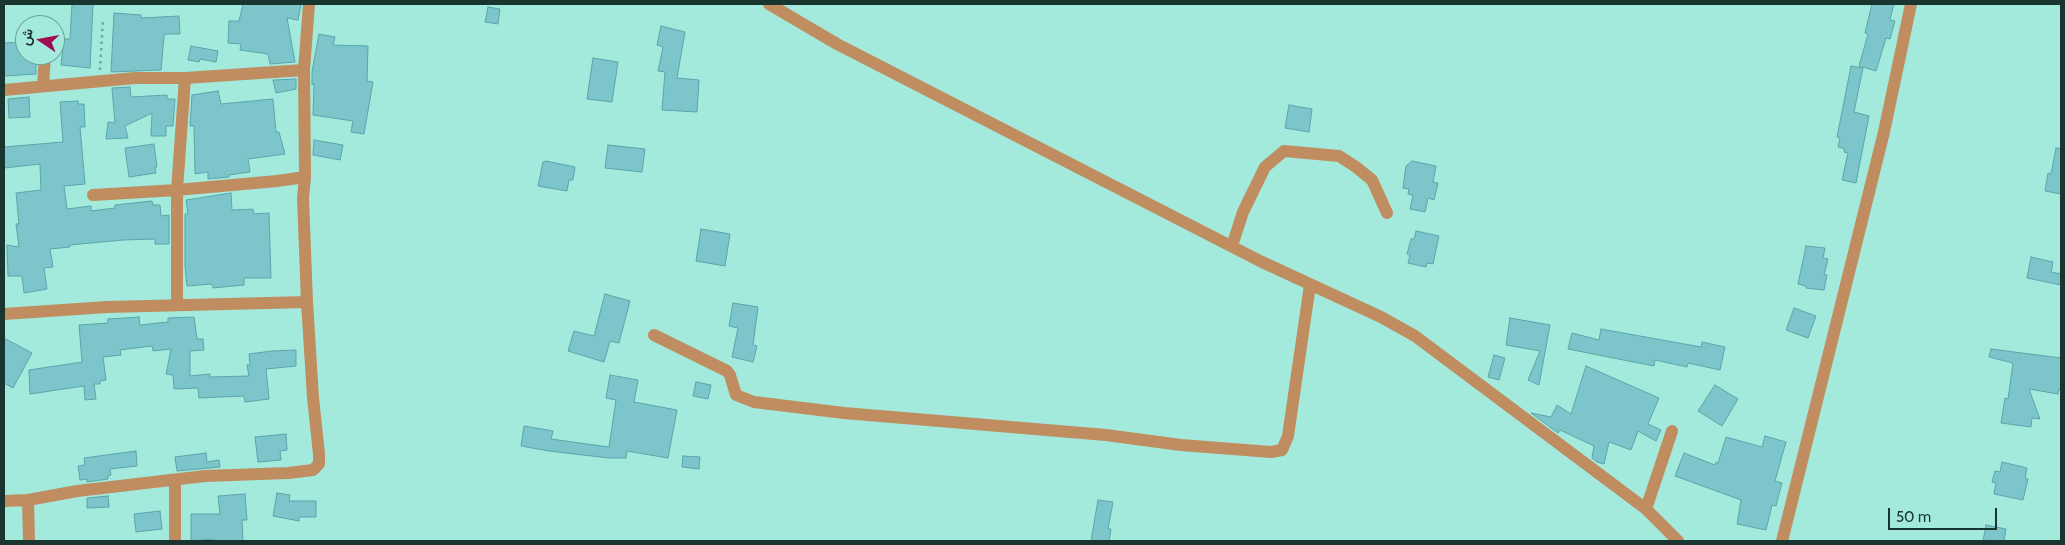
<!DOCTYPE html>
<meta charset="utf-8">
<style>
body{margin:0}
#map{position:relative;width:2065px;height:545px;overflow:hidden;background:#a3eadd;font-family:Cabin,Vazirmatn,sans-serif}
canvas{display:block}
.frame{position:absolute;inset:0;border:5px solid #183530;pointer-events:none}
.north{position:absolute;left:15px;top:15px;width:50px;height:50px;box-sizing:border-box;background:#a3eadd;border:1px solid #6ba298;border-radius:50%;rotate:282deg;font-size:14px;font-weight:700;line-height:20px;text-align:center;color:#183530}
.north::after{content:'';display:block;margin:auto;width:18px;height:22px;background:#a10d51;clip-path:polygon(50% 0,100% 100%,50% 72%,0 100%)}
.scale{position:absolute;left:1888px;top:508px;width:109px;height:22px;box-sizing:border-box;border:2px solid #183530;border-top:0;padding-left:6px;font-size:15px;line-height:18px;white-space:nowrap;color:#183530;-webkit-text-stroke:4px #a3eadd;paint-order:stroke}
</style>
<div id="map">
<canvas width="2065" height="545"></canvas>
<div class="frame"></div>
<div class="north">ش</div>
<div class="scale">50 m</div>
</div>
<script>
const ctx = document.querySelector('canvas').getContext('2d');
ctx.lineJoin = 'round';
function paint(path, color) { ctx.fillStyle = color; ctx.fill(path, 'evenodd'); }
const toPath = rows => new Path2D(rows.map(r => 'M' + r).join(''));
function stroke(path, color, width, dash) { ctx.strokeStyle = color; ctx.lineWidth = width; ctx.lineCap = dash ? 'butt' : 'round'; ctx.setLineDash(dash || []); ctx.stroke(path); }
const building = toPath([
 [72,4,93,4,90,68,61,65,64,39,70,39,72,4],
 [243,4,301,4,298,20,287,18,295,62,270,64,268,54,240,50,241,44,228,43,229,21,239,21,243,4],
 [1872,4,1894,4,1890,20,1895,21,1890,39,1886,38,1876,71,1859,66,1868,34,1865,33,1872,4],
 [488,7,500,9,498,24,485,22,488,7],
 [114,13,141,15,141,18,179,16,180,34,165,34,164,36,161,70,111,72,114,13],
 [661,26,685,32,677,78,699,80,697,112,662,110,665,72,658,71,663,47,657,45,661,26],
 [319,34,335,37,333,45,368,46,367,81,373,82,364,134,351,132,353,121,313,115,314,84,312,85,312,72,319,34],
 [25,42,25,55,36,55,36,74,4,76,4,43,25,42],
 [191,46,218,51,216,62,200,59,199,62,188,60,191,46],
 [593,58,618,62,612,102,587,99,593,58],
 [1851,66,1863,68,1854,112,1869,116,1856,183,1842,180,1848,153,1844,152,1845,149,1838,147,1840,138,1837,137,1851,66],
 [296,79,296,89,276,93,273,80,296,79],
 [130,87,131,97,167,95,167,99,175,99,173,126,166,126,166,136,151,136,152,113,125,126,128,138,106,139,108,122,115,123,112,88,130,87],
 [218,91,221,104,273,99,276,132,279,132,285,154,248,159,250,172,229,175,229,177,208,179,208,172,195,174,194,126,190,126,192,95,218,91],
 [29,97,30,117,9,118,8,99,29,97],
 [78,101,78,104,84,104,85,127,80,127,85,184,64,186,67,209,91,206,91,211,115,208,115,205,152,201,153,205,160,205,161,216,169,215,169,244,155,244,155,239,123,240,70,245,70,247,50,249,53,267,44,268,47,289,24,293,22,276,8,276,7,245,19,247,16,224,19,224,16,193,41,190,40,164,4,168,4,147,63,142,60,102,78,101],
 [1289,105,1312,109,1309,132,1285,128,1289,105],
 [314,140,343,145,340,160,313,155,314,140],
 [154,144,157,167,155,167,156,173,129,177,125,148,154,144],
 [608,145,645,149,642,172,605,168,608,145],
 [2056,148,2061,149,2061,194,2045,191,2048,173,2051,174,2056,148],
 [546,161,575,167,573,180,569,180,567,191,538,186,543,162,546,161],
 [1412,161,1436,166,1433,182,1438,183,1434,200,1428,198,1425,212,1410,209,1413,195,1408,194,1409,189,1403,188,1406,166,1412,161],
 [231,193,232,210,253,209,254,214,269,213,271,278,244,278,244,285,213,288,212,284,187,286,185,266,185,214,188,214,186,200,231,193],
 [701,229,730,234,725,266,696,261,701,229],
 [1416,231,1439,236,1433,264,1427,263,1426,267,1408,263,1410,255,1407,254,1411,239,1414,239,1416,231],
 [1806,246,1825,248,1823,258,1828,259,1824,275,1827,275,1824,290,1806,288,1806,286,1798,284,1806,246],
 [2031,257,2053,262,2051,272,2061,274,2061,285,2027,278,2031,257],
 [605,294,630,301,619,343,610,341,604,362,568,351,574,331,594,336,605,294],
 [733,303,758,307,753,345,757,346,753,362,732,357,738,328,729,326,733,303],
 [1794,308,1816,316,1808,338,1786,330,1794,308],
 [139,317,140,325,168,322,168,318,194,317,197,339,203,339,204,350,190,351,190,376,210,374,210,377,249,376,247,365,250,365,249,354,272,351,296,350,296,366,266,369,269,399,245,402,244,396,199,398,198,388,174,389,173,375,166,374,171,349,153,351,152,346,120,350,121,355,103,357,106,380,100,381,100,384,94,384,96,399,85,400,84,386,30,394,29,370,82,362,79,325,108,323,108,319,139,317],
 [1510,318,1550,325,1539,385,1528,380,1540,351,1506,345,1510,318],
 [1601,329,1701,347,1702,342,1725,347,1720,370,1688,363,1687,367,1655,360,1654,366,1568,349,1572,333,1599,340,1601,329],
 [4,338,32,353,13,388,4,383,4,338],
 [1991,349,2061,358,2061,390,2059,389,2058,394,2029,389,2040,419,2032,418,2031,427,2001,423,2005,398,2008,399,2013,363,1989,357,1991,349],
 [1494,355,1505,358,1499,380,1488,377,1494,355],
 [1586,366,1659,398,1648,424,1661,430,1656,441,1638,431,1631,450,1609,442,1604,464,1597,462,1592,458,1594,446,1560,430,1558,433,1531,413,1551,417,1557,405,1571,414,1586,366],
 [610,375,638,380,634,402,677,410,668,458,627,451,626,458,609,458,549,451,521,446,524,426,553,431,551,439,609,447,616,400,606,398,610,375],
 [696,382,711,385,708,399,693,396,696,382],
 [1715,385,1738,399,1722,426,1698,411,1715,385],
 [286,434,287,450,280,451,281,460,258,462,255,437,286,434],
 [1765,436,1786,442,1775,481,1782,483,1776,506,1772,505,1766,530,1737,524,1741,500,1675,476,1684,453,1715,465,1716,462,1718,463,1726,437,1762,447,1765,436],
 [136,451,137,466,110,469,111,475,108,476,108,479,87,482,87,479,80,480,78,466,85,465,84,458,136,451],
 [206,453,207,462,219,460,220,467,177,471,175,457,206,453],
 [683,456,700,457,699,469,682,467,683,456],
 [2002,462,2027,468,2025,478,2028,479,2023,500,1994,494,1996,483,1992,482,1995,471,2000,472,2002,462],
 [277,493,290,495,289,501,316,501,316,517,299,517,299,521,273,516,277,493],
 [245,494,247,520,242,520,243,541,214,541,214,539,191,541,191,514,220,514,218,496,245,494],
 [108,496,109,507,87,508,87,498,108,496],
 [1098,500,1113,502,1108,529,1111,529,1109,541,1091,541,1098,500],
 [160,511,162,529,136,532,134,514,160,511],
 [1986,525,2006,529,2004,541,1983,541,1986,525]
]);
paint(building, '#7cc6cb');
stroke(building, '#5ba4a9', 1);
stroke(toPath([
 [100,70,103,18]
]), '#70a79d', 2.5, [2.5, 4]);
stroke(toPath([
 [769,4,837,44,1260,261,1381,317,1415,336,1646,509,1678,541],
 [43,86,45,55],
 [4,90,135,78,185,78,304,70],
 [93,195,177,190,277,181,305,177,304,70,309,4],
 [1232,246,1243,212,1265,167,1284,151,1339,156,1356,167,1372,180,1387,213],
 [177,304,177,190,185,78],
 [4,314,107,307,307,302],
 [654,335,727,371,730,375,736,395,754,402,844,413,1106,435,1181,445,1271,452,1282,450,1288,436,1310,285],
 [175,480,175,541],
 [28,500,29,541],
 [4,501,28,500,77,491,205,476,288,473,313,470,319,464,319,454,313,398,307,302,303,198,305,177],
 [1646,509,1672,431],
 [1782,541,1884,132,1911,4]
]), '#bf8d60', 12);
</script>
